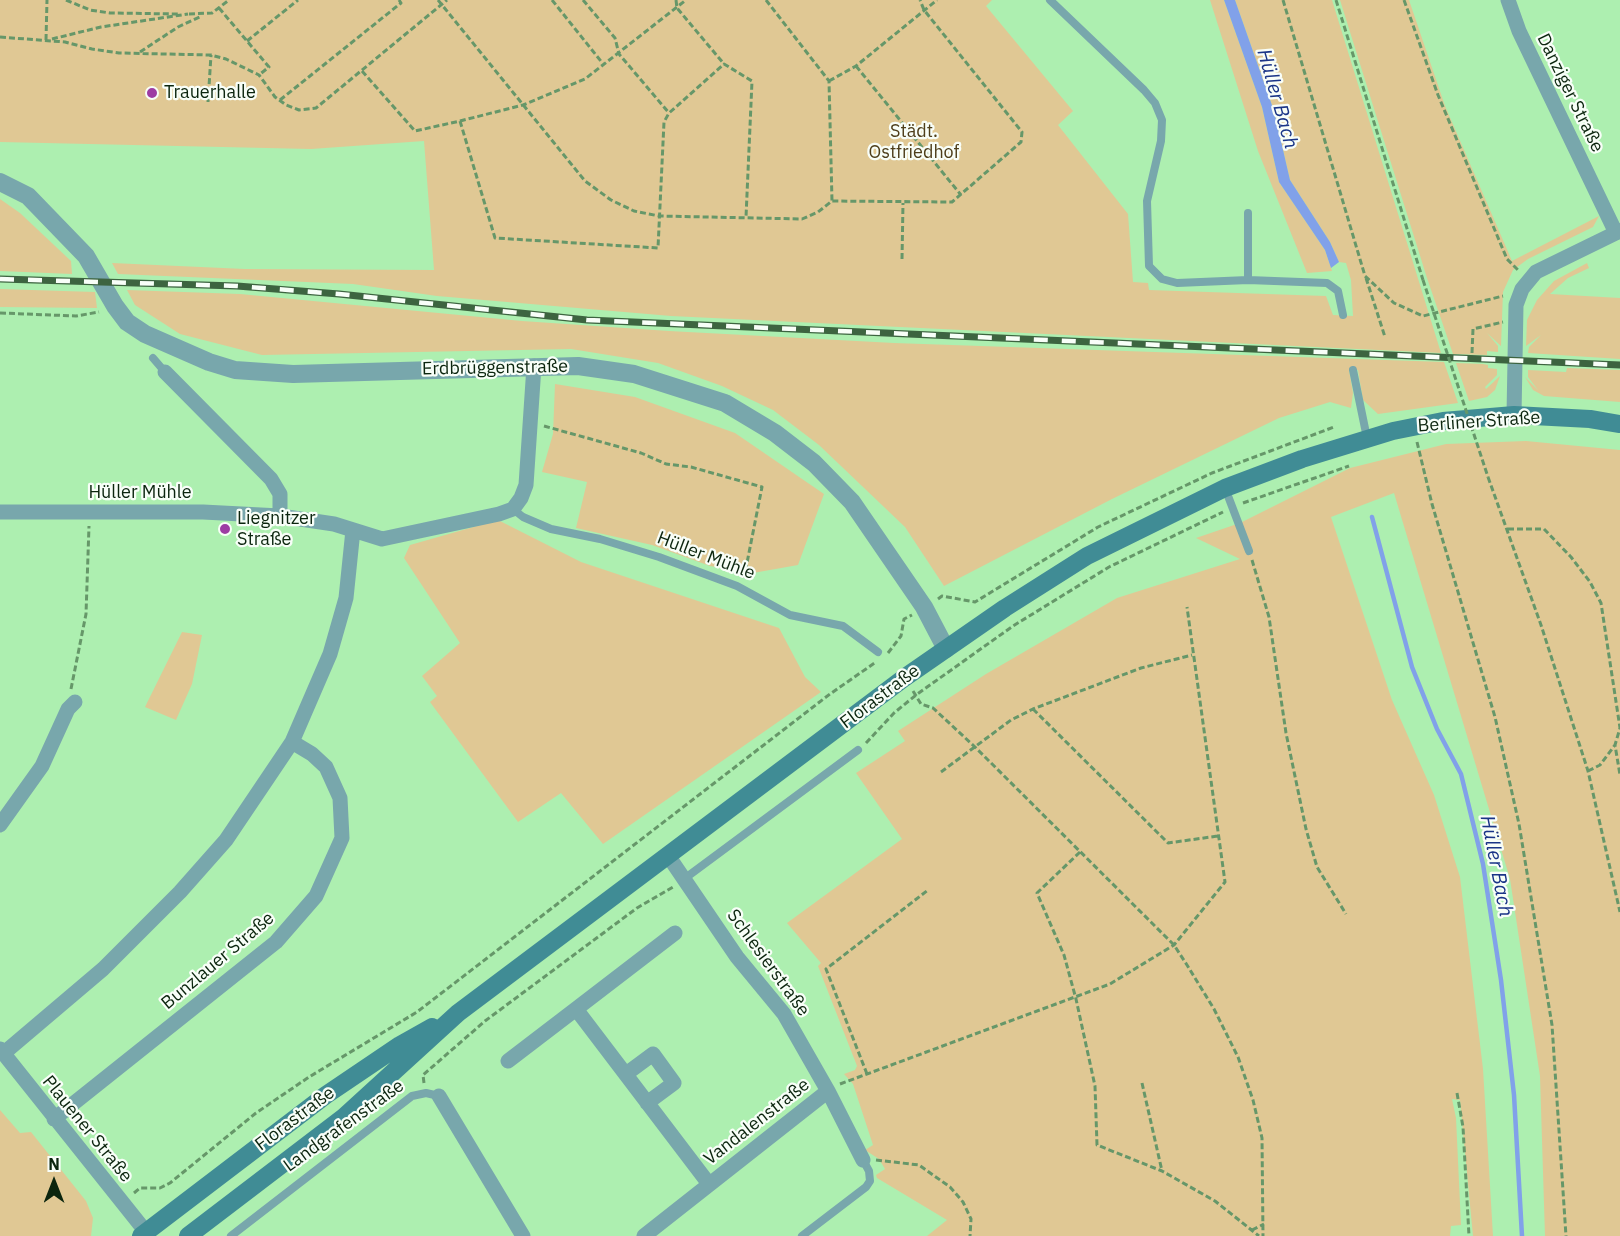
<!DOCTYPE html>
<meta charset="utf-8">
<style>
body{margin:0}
#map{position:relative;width:1620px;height:1236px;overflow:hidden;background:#adefb0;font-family:"IBM Plex Sans",sans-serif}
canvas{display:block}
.north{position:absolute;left:24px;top:1152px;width:60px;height:60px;-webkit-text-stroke:4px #f8fef8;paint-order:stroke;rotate:0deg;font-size:16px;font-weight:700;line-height:24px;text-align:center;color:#0b250e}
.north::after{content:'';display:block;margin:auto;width:21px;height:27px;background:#0b250e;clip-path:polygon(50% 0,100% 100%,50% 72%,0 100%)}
</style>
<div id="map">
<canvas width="1620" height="1236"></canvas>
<div class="north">N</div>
</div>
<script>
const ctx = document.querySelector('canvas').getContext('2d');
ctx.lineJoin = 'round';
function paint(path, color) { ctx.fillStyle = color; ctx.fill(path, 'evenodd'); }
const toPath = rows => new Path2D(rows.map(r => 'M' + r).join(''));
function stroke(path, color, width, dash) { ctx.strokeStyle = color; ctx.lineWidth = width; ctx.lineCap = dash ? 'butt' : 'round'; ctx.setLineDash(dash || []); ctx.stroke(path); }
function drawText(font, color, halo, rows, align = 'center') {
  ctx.font = font + ' "IBM Plex Sans",sans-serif'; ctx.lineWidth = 4.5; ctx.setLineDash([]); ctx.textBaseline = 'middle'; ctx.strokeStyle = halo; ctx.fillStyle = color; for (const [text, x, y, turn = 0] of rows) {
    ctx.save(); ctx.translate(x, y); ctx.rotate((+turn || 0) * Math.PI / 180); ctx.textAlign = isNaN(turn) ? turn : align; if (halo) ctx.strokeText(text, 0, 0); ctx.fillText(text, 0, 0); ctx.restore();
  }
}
paint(toPath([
 [0,0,992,0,986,6,1073,111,1058,125,1128,214,1133,282,1148,283,1149,290,1326,296,1333,315,1353,316,1351,280,1346,263,1339,262,1330,242,1290,180,1274,111,1235,0,1332,0,1441,353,671,316,437,296,353,284,118,274,112,263,245,269,434,270,424,141,311,149,0,142],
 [1210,0,1224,0,1262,107,1279,182,1325,250,1332,271,1307,273,1258,151],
 [1340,0,1409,0,1445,106,1512,261,1599,216,1593,227,1528,259,1513,270,1503,292,1501,346,1487,333,1498,346,1498,352,1487,351,1487,355,1453,354,1427,278],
 [0,199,20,213,71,261,72,274,0,271],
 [1587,263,1589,268,1568,278,1550,294,1620,298,1620,359,1528,353,1529,347,1541,335,1526,346,1527,320,1537,300,1554,281],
 [0,289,95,292,97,308,0,307],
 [127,290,240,294,522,321,669,331,894,343,1444,362,1458,403,1378,414,1363,400,1358,370,1349,370,1353,393,1351,408,1330,402,1279,418,1112,499,944,586,905,527,819,445,773,410,722,386,658,363,571,349,262,355,180,334,135,305],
 [1456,363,1483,364,1488,365,1488,368,1497,369,1497,375,1485,387,1486,389,1500,376,1495,390,1487,397,1469,401],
 [1567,368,1620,370,1620,402,1544,396,1533,390,1525,377,1538,390,1528,377,1528,370,1566,372],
 [555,384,635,397,735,433,824,494,798,565,753,573,710,566,652,545,576,528,587,482,542,472,553,434],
 [1526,441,1620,450,1620,1236,1545,1236,1540,1076,1510,879,1394,493,1331,517,1392,700,1434,795,1460,877,1483,1069,1493,1236,1473,1236,1460,1100,1452,1099,1456,1118,1461,1225,1451,1226,1450,1236,927,1236,947,1220,877,1178,876,1175,885,1169,879,1159,865,1150,873,1145,853,1084,844,1074,855,1070,857,1066,818,966,821,963,787,923,902,839,856,773,905,741,898,731,986,674,1117,598,1240,559,1196,538,1240,523,1350,468,1446,444],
 [498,520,581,562,779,628,805,677,821,692,603,844,561,793,518,822,430,702,437,696,422,676,460,643,404,558,410,545],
 [182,632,202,635,192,684,176,720,145,707],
 [0,1110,20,1133,31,1132,86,1201,93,1218,91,1236,0,1236]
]), '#e0c894');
paint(toPath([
 [1224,0,1235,0,1274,111,1290,180,1330,242,1339,262,1331,268,1325,250,1279,182,1262,107]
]), '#81a1e9');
stroke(toPath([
 [1372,517,1412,667,1437,729,1461,774,1483,864,1501,980,1514,1095,1522,1236]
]), '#81a1e9', 4.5);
stroke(toPath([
 [66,0,90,10,110,13,179,14],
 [438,0,585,181,611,200,634,211,659,216,802,219,818,212,832,201,952,202,1021,142,1022,132,924,10,920,0],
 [552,0,604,65],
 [583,0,615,38,619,54,669,113],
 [676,0,677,8,724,64],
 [766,0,829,81,832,201],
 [1283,0,1365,276,1394,303,1423,316,1503,296],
 [1336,0,1423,280],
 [1404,0,1438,95,1507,259,1518,270],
 [219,8,269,67,259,75],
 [189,14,212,13,229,0],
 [0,37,65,42,92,49,119,53,211,55,226,59,259,75,275,97,286,105,299,110,316,108,447,0],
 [52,39,101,27,188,14],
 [46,40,47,0],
 [247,41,298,0],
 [140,52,178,27,202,16],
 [856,66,961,195],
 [362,71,415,131,460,121,523,105,585,79,686,0],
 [829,81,856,66,937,0],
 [280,100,401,3,399,0],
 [208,102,211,55],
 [460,121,495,238,658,248,664,122,669,113,724,64,752,81,746,217],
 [902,259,903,203],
 [1366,278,1385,337],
 [0,313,76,316,99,312],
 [1472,353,1473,329,1503,322],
 [544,426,641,453,666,464,691,467,762,487,744,578],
 [1417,442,1432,504,1495,717,1519,824,1552,1025,1566,1236],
 [1488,477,1541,625,1588,771,1620,912],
 [1243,503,1349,466],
 [1508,529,1544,529,1571,557,1590,582,1601,603,1620,728,1615,745,1620,775],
 [1252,560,1269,617,1286,733,1306,829,1317,867,1346,914],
 [938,599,942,596,975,602,1098,527,1212,473,1334,427],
 [888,653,901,636,904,619,912,615],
 [71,689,86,614,89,526],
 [913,691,921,704,933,708,975,747,1174,945,1187,965,1214,1009,1238,1057,1253,1100,1262,1138,1263,1236],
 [1033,709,1168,843,1218,836],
 [866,743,894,713,916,695,1013,626,1109,567,1223,512],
 [1588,771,1600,765,1615,745],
 [941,772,1011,720,1033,709,1141,668,1192,655],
 [1080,852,1037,893,1064,955,1076,999,1095,1086,1097,1145,1162,1171,1215,1201,1259,1236],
 [867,1074,826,969,928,890],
 [424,1083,423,1075,485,1021,637,908,673,887],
 [1142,1083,1162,1171],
 [840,1084,1110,984,1174,945,1225,882,1187,607],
 [1457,1093,1463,1127,1469,1236],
 [876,1160,919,1165,950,1187,963,1202,971,1219,970,1236],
 [134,1193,140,1188,160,1188,170,1183,256,1113,309,1077,417,1012,830,694,876,662],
 [1252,1230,1264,1224]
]), '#669769', 3, [6, 3]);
stroke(toPath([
 [1050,0,1144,90,1155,103,1162,120,1161,141,1147,201,1149,266,1162,279,1177,283,1248,280,1327,283,1338,291,1343,315],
 [1248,213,1248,280],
 [153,358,165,372],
 [1353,370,1367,438],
 [1225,488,1249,551],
 [513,509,523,517,551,529,600,539,659,557,737,586,790,615,843,626,878,652],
 [684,879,858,750],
 [231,1236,412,1096,426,1093,439,1096],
 [802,1236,866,1187,870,1181,869,1171,863,1160]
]), '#78a7ac', 8);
stroke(toPath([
 [1508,0,1519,31,1616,233],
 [165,372,271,479,280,494,280,516],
 [1514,415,1516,305,1522,289,1536,272,1620,231],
 [0,512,203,512,280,516,334,524,382,539,499,514,513,509,521,498,526,485,534,366],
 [0,825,42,766,68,709,75,702],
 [669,857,737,957,784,1014,828,1091,863,1160],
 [675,933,576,1009,709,1184],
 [0,1049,146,1232],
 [4,1053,103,969,180,892,226,840,292,742,330,654,346,598,353,530],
 [508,1061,576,1009],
 [626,1074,653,1054,674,1083,647,1103],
 [439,1096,523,1236],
 [54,1119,276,942,316,896,342,838,340,798,326,767,312,754,292,742],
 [644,1236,828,1091]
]), '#78a7ac', 15);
stroke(toPath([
 [0,182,28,196,86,256,115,306,127,322,145,334,209,362,235,370,293,374,578,366,634,374,725,403,775,433,814,463,852,502,924,607,946,649]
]), '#78a7ac', 18);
stroke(toPath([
 [141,1236,326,1095,400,1045,432,1027],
 [188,1236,344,1117,458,1013,904,678,1005,608,1087,556,1225,488,1302,459,1393,431,1443,421,1514,415,1590,419,1620,424]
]), '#408c95', 18);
const rail = toPath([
 [0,279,237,286,339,294,587,320,1620,365]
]);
stroke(rail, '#3d6440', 7);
stroke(rail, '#f8fef8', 4.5, [14]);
stroke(toPath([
 [1423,280,1488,477]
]), '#669769', 3, [6, 3]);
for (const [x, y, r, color] of [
 [152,93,6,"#9d3ca3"],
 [225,529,6,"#9d3ca3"]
]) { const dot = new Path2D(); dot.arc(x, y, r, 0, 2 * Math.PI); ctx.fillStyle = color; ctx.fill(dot); stroke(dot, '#f8fef8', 2); }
drawText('18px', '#0b250e', '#f8fef8', [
 ["Trauerhalle",164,93],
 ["Liegnitzer",237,519],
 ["Straße",237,540]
], 'left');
drawText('18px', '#0b250e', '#f8fef8', [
 ["Danziger Straße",1570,93,64],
 ["Erdbrüggenstraße",495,368,-1],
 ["Berliner Straße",1479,422,-4],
 ["Hüller Mühle",140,493],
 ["Hüller Mühle",706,556,21],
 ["Florastraße",880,697,-37],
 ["Bunzlauer Straße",218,961,-40],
 ["Schlesierstraße",768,963,54],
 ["Florastraße",295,1119,-37],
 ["Vandalenstraße",757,1122,-38],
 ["Landgrafenstraße",344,1126,-36],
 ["Plauener Straße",87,1129,51]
]);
drawText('18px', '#4e3e1a', '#f8fef8', [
 ["Städt.",914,132],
 ["Ostfriedhof",914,153]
]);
drawText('italic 20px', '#1a3587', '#f8fef8', [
 ["Hüller Bach",1277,99,74],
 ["Hüller Bach",1496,866,79]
]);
</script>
